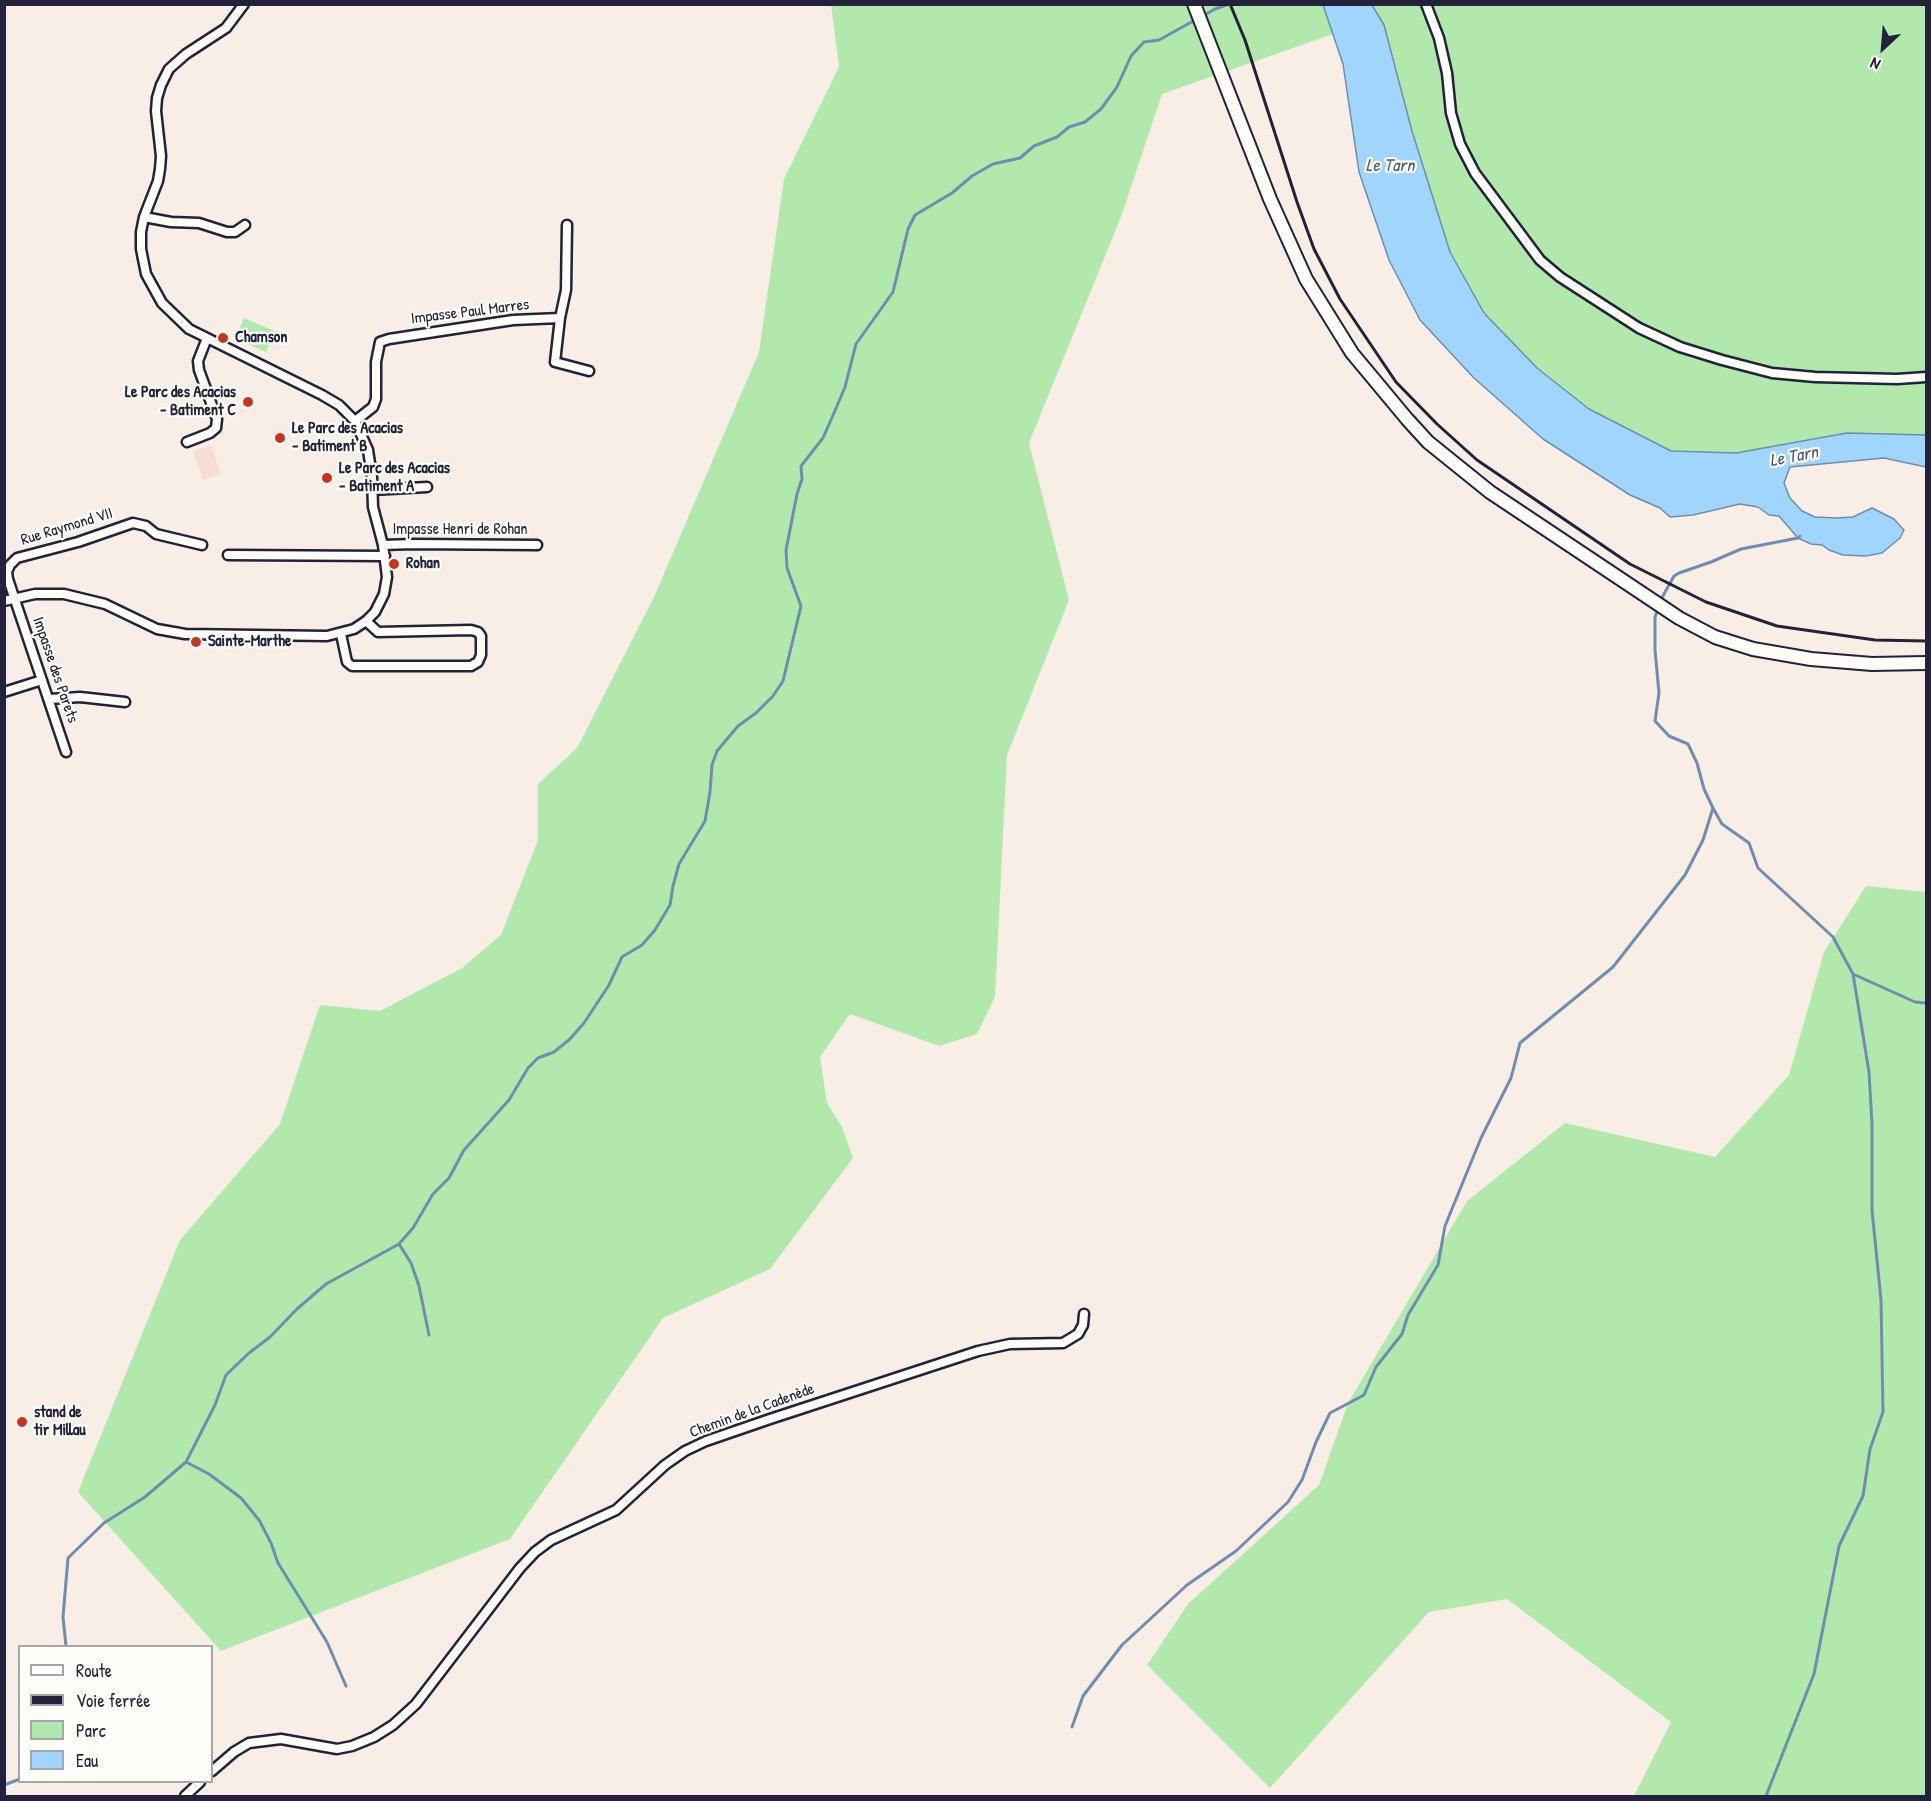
<!DOCTYPE html>
<meta charset="utf-8">
<style>
body{margin:0}
#map{position:relative;width:1931px;height:1801px;overflow:hidden;background:#f9eee6;font-family:"Patrick Hand",sans-serif}
canvas{display:block}
.frame{position:absolute;inset:0;border:6px solid #22223b;pointer-events:none}
.legend{position:absolute;left:18px;top:1645px;width:195px;height:138px;box-sizing:border-box;background:#fdfcf7;border:2px solid #a5a5ac;margin:0;padding:8px 10px;list-style:none;font-size:18px;color:#22223b}
.legend li{display:flex;align-items:center;gap:12px;height:30px}
.legend b{width:30px;border:2px solid #a5a5ac}
.north{position:absolute;left:1853px;top:18px;width:60px;height:60px;-webkit-text-stroke:4px #fdfcf7;paint-order:stroke;rotate:206deg;font-size:16px;font-weight:700;line-height:24px;text-align:center;color:#22223b}
.north::after{content:'';display:block;margin:auto;width:21px;height:27px;background:#22223b;clip-path:polygon(50% 0,100% 100%,50% 72%,0 100%)}
</style>
<div id="map">
<canvas width="1931" height="1801"></canvas>
<div class="frame"></div>
<ul class="legend">
<li><b style="height:8px;background:#fdfcf7"></b>Route</li>
<li><b style="height:8px;background:#22223b"></b>Voie ferrée</li>
<li><b style="height:16px;background:#b1e9ad"></b>Parc</li>
<li><b style="height:16px;background:#a0d5fe"></b>Eau</li>
</ul>
<div class="north">N</div>
</div>
<script>
const ctx = document.querySelector('canvas').getContext('2d');
ctx.lineJoin = 'round';
function paint(path, color) { ctx.fillStyle = color; ctx.fill(path, 'evenodd'); }
const toPath = rows => new Path2D(rows.map(r => 'M' + r).join(''));
function stroke(path, color, width, dash) { ctx.strokeStyle = color; ctx.lineWidth = width; ctx.lineCap = dash ? 'butt' : 'round'; ctx.setLineDash(dash || []); ctx.stroke(path); }
function drawText(font, color, halo, rows, align = 'center') {
  ctx.font = font + ' "Patrick Hand",sans-serif'; ctx.lineWidth = 4.5; ctx.setLineDash([]); ctx.textBaseline = 'middle'; ctx.strokeStyle = halo; ctx.fillStyle = color; for (const [text, x, y, turn = 0] of rows) {
    ctx.save(); ctx.translate(x, y); ctx.rotate((+turn || 0) * Math.PI / 180); ctx.textAlign = isNaN(turn) ? turn : align; if (halo) ctx.strokeText(text, 0, 0); ctx.fillText(text, 0, 0); ctx.restore();
  }
}
paint(toPath([
 [211,445,221,474,203,480,193,451]
]), '#f5ddd1');
paint(toPath([
 [831,5,1323,5,1333,34,1162,94,1121,217,1029,443,1069,600,1007,755,995,997,977,1034,939,1046,850,1014,820,1057,827,1103,842,1127,853,1158,770,1269,663,1318,510,1539,221,1651,78,1492,180,1240,280,1124,320,1005,380,1011,462,968,501,935,538,840,538,784,577,748,654,597,759,352,784,179,839,67],
 [1372,5,1926,5,1926,435,1847,433,1736,453,1671,451,1589,409,1537,368,1484,313,1450,252,1412,131,1384,25],
 [244,318,274,331,266,352,235,339],
 [1866,886,1926,892,1926,1796,1634,1796,1671,1722,1507,1599,1429,1612,1270,1788,1147,1665,1188,1604,1319,1485,1348,1403,1467,1201,1565,1123,1715,1157,1789,1075,1824,952]
]), '#b1e9ad');
const water = toPath([
 [1323,5,1372,5,1384,25,1412,131,1450,252,1484,313,1537,368,1589,409,1671,451,1736,453,1847,433,1926,435,1926,467,1884,458,1790,467,1784,483,1790,498,1802,511,1815,517,1836,518,1853,517,1872,508,1894,519,1904,530,1900,538,1882,553,1866,556,1843,555,1829,550,1822,545,1811,544,1798,538,1779,516,1769,515,1758,507,1740,504,1693,515,1670,517,1660,508,1630,495,1543,439,1474,378,1420,320,1389,260,1359,172,1343,64,1323,5]
]);
paint(water, '#a0d5fe');
stroke(water, '#6e8db0', 1.5);
stroke(toPath([
 [1203,16,1215,9,1229,4],
 [1659,603,1674,576,1679,573,1711,562,1741,549,1798,538,1800,536],
 [1713,808,1722,824,1749,843,1758,868,1833,937,1853,974,1869,1072,1872,1124,1872,1210,1881,1300,1883,1412,1870,1449,1863,1496,1839,1546,1814,1674,1766,1796],
 [1853,974,1915,1002,1926,1003],
 [399,1244,411,1263,419,1286,429,1335],
 [186,1462,209,1474,241,1498,259,1520,271,1543,278,1563,327,1642,346,1686],
 [66,1646,63,1617,68,1558,104,1523,145,1497,186,1462,215,1405,226,1375,249,1353,270,1337,297,1309,326,1284,399,1244,413,1228,433,1194,449,1178,464,1150,509,1100,528,1068,538,1058,554,1052,570,1039,584,1023,609,985,622,957,642,945,655,930,670,905,673,886,679,864,705,821,710,792,712,765,717,751,738,726,756,713,773,696,783,681,801,606,787,568,786,550,797,494,802,479,801,466,823,438,834,413,845,387,856,344,893,292,908,229,915,215,952,193,972,176,993,164,1020,158,1034,146,1057,137,1069,127,1085,122,1101,109,1117,87,1131,56,1144,42,1159,40,1197,19],
 [1072,1727,1083,1696,1122,1645,1187,1585,1236,1551,1288,1502,1302,1480,1316,1442,1330,1413,1364,1395,1376,1367,1402,1334,1408,1315,1438,1265,1445,1226,1481,1138,1511,1078,1520,1043,1613,967,1685,875,1703,840,1713,808,1704,789,1697,763,1688,744,1669,736,1655,721,1659,693,1655,650,1655,617,1658,609],
 [4,1785,20,1779]
]), '#6e8db0', 3);
const street = toPath([
 [1426,4,1439,38,1447,73,1451,113,1460,144,1475,173,1540,260,1560,277,1639,328,1680,347,1722,360,1772,373,1815,377,1897,379,1926,377],
 [144,217,171,222,199,223,227,232,235,232,245,225],
 [560,318,555,362,589,371],
 [355,421,373,407,376,399,376,362,380,342,389,339,513,320,560,318,566,290,567,225],
 [187,442,210,433,216,428,217,419,199,370,198,361,207,338],
 [372,490,427,487],
 [383,545,413,544,537,545],
 [228,555,385,556],
 [4,601,35,594,64,594,105,604,157,629,185,634,327,636,354,629,366,621,375,612,384,594,387,577,383,545,373,507,372,477,368,450,355,421,339,405,322,395,189,329,162,303,146,274,141,249,141,232,144,217,158,181,160,169,161,156,156,111,157,98,161,85,169,69,186,54,226,28,244,4],
 [341,634,347,662,352,666,471,666,478,662,481,655,481,636,478,632,471,630,378,632,366,621],
 [4,692,42,680],
 [50,699,80,697,125,702],
 [66,752,8,579,7,572,10,565,17,558,78,542,133,523,146,526,156,534,202,545],
 [212,1771,234,1752,249,1743,281,1739,337,1749,352,1746,374,1737,393,1725,416,1704,520,1568,535,1552,551,1540,616,1510,665,1465,685,1451,706,1441,770,1419,978,1351,1010,1344,1063,1343,1078,1334,1083,1325,1084,1314],
 [185,1796,200,1782]
]);
const secondary = toPath([
 [1194,4,1270,199,1306,279,1352,353,1407,419,1428,442,1490,492,1679,618,1715,637,1753,649,1811,659,1872,664,1926,663]
]);
stroke(street, '#22223b', 13);
stroke(secondary, '#22223b', 16);
stroke(street, '#fdfcf7', 8);
stroke(secondary, '#fdfcf7', 12);
stroke(toPath([
 [1230,4,1245,40,1297,202,1314,249,1340,299,1396,382,1437,424,1477,460,1630,564,1706,602,1777,626,1875,640,1926,641]
]), '#22223b', 3);
for (const [x, y, r, color] of [
 [223,338,6,"#c8321e"],
 [248,402,6,"#c8321e"],
 [280,438,6,"#c8321e"],
 [327,478,6,"#c8321e"],
 [394,564,6,"#c8321e"],
 [196,642,6,"#c8321e"],
 [22,1422,6,"#c8321e"]
]) { const dot = new Path2D(); dot.arc(x, y, r, 0, 2 * Math.PI); ctx.fillStyle = color; ctx.fill(dot); stroke(dot, '#fdfcf7', 2); }
drawText('16px', '#22223b', '#fdfcf7', [
 ["Impasse Paul Marres",470,312,-7],
 ["Rue Raymond VII",67,527,-17],
 ["Impasse Henri de Rohan",460,530],
 ["Impasse des Parets",55,670,71],
 ["Chemin de la Cadenède",752,1411,-20]
]);
drawText('bold 16px', '#22223b', '#fdfcf7', [
 ["Chamson",235,338],
 ["Le Parc des Acacias",236,393,"right"],
 ["- Batiment C",236,411,"right"],
 ["Le Parc des Acacias",292,429],
 ["- Batiment B",292,447],
 ["Le Parc des Acacias",339,469],
 ["- Batiment A",339,487],
 ["Rohan",406,564],
 ["Sainte-Marthe",208,642],
 ["stand de",34,1413],
 ["tir Millau",34,1431]
], 'left');
drawText('italic 18px', '#485876', '#fdfcf7', [
 ["Le Tarn",1390,166],
 ["Le Tarn",1794,457,-11]
]);
</script>
